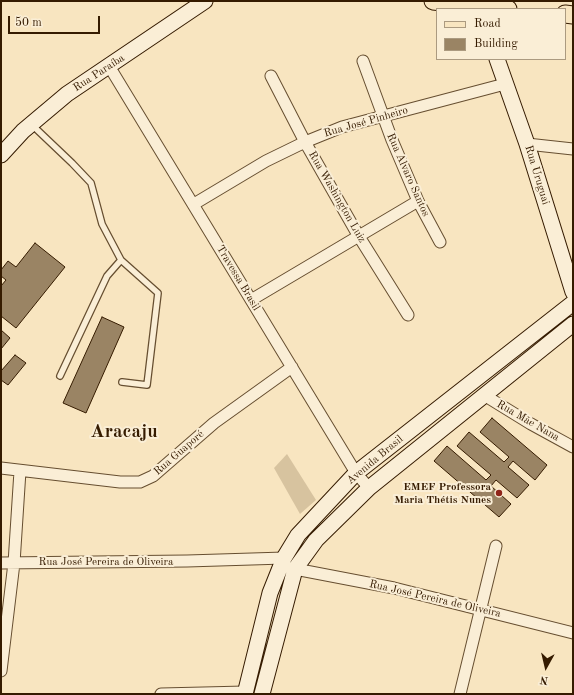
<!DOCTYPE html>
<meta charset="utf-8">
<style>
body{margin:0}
#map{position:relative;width:574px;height:695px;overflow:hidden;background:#f8e5c0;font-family:"Old Standard TT",serif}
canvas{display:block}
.frame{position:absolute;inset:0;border:2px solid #351b00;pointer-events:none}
.legend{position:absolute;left:436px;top:8px;width:130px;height:52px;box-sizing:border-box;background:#faeed6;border:1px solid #ab9a80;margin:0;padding:5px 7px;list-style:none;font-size:12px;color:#351b00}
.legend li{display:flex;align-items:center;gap:8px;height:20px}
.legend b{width:20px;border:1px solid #ab9a80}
.north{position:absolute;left:526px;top:647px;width:40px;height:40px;-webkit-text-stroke:3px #faeed6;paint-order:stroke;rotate:188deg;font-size:11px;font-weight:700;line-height:16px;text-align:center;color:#351b00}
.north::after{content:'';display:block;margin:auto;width:14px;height:18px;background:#351b00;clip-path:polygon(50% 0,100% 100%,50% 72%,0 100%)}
.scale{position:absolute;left:8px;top:16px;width:92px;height:18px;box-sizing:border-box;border:2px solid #351b00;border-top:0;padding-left:5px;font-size:12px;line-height:14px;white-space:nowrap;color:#351b00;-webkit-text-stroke:3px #faeed6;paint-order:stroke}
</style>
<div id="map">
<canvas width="574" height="695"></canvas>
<div class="frame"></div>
<ul class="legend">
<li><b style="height:5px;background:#f8e5c0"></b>Road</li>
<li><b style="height:11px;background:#9a8464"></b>Building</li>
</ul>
<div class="north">N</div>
<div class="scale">50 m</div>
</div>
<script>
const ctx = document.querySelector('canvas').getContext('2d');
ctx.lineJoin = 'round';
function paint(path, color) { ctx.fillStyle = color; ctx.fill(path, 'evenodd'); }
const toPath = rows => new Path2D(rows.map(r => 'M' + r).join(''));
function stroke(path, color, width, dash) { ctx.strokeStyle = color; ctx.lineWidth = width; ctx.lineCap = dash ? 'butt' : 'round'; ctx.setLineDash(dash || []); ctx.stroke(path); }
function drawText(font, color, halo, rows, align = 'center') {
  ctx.font = font + ' "Old Standard TT",serif'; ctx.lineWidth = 4; ctx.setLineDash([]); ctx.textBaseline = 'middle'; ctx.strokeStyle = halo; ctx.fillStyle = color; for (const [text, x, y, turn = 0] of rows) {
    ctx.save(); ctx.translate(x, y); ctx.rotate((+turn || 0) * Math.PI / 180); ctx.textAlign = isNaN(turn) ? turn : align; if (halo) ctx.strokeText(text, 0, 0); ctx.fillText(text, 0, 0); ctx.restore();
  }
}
paint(toPath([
 [287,454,316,500,300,514,274,468]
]), '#d7c39f');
stroke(toPath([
 [253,694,265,644]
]), '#826b4c', 3.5);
const building = toPath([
 [35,243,65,267,16,328,1,316,1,286,6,280,1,276,1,270,8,261,16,267,35,243],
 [102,317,124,327,86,413,63,403,102,317],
 [1,330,10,338,1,349,1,330],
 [15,355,26,363,8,385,1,380,1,371,15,355],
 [492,418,547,465,535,480,513,461,508,467,529,485,517,498,496,480,491,486,511,504,499,517,434,461,447,446,486,480,491,475,457,446,469,432,504,462,509,457,480,432,492,418]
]);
paint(building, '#9a8464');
stroke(building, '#351b00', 1);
const lane = toPath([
 [31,124,72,163,91,183,102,224,121,260,107,276,60,376],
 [121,260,158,293,147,385,122,382]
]);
const street = toPath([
 [363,61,392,140,418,201,440,242],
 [109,66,356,473,369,488],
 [271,76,305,142,358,235,408,315],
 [527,144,573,149],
 [194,204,266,161,305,142,342,127,505,84],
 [251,300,418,201],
 [484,395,531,424,573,447],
 [1,468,120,482,140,482,153,476,214,423,292,367],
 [1,563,187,561,284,558],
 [295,569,394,588,573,633],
 [1,671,14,563,20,471],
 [161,694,245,692],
 [460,694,496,546]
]);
const secondary = toPath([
 [497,59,527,144,573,292],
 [1,155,23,131,67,94,205,1],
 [245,694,270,593,284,558,298,535,356,473,573,303],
 [262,694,295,569,316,540,369,488,573,324]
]);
const primary = toPath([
 [433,1,508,9],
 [565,14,573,15]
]);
stroke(lane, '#664e30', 8);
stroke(street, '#664e30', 13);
stroke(secondary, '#351b00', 17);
stroke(primary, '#351b00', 19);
stroke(lane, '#faeed6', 5.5);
stroke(street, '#faeed6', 11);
stroke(secondary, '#faeed6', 15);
stroke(primary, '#f8e5c0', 17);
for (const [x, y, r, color] of [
 [499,493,4,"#8f2418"]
]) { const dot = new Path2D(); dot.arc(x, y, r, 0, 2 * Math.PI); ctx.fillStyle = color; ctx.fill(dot); stroke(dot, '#faeed6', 1.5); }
drawText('11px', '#351b00', '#faeed6', [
 ["Rua Paraíba",99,73,-33],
 ["Rua José Pinheiro",366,122,-16],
 ["Rua Alvaro Santos",408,175,66],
 ["Rua Uruguai",537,175,73],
 ["Rua Washington Luiz",337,197,60],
 ["Travessa Brasil",238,278,59],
 ["Rua Mãe Nana",528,421,30],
 ["Rua Guaporé",179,453,-41],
 ["Avenida Brasil",375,460,-40],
 ["Rua José Pereira de Oliveira",106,562],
 ["Rua José Pereira de Oliveira",435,599,13]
]);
drawText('bold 11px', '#351b00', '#faeed6', [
 ["EMEF Professora",491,487],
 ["Maria Thétis Nunes",491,500]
], 'right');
drawText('bold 19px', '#351b00', '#faeed6', [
 ["Aracaju",124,432]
]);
</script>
